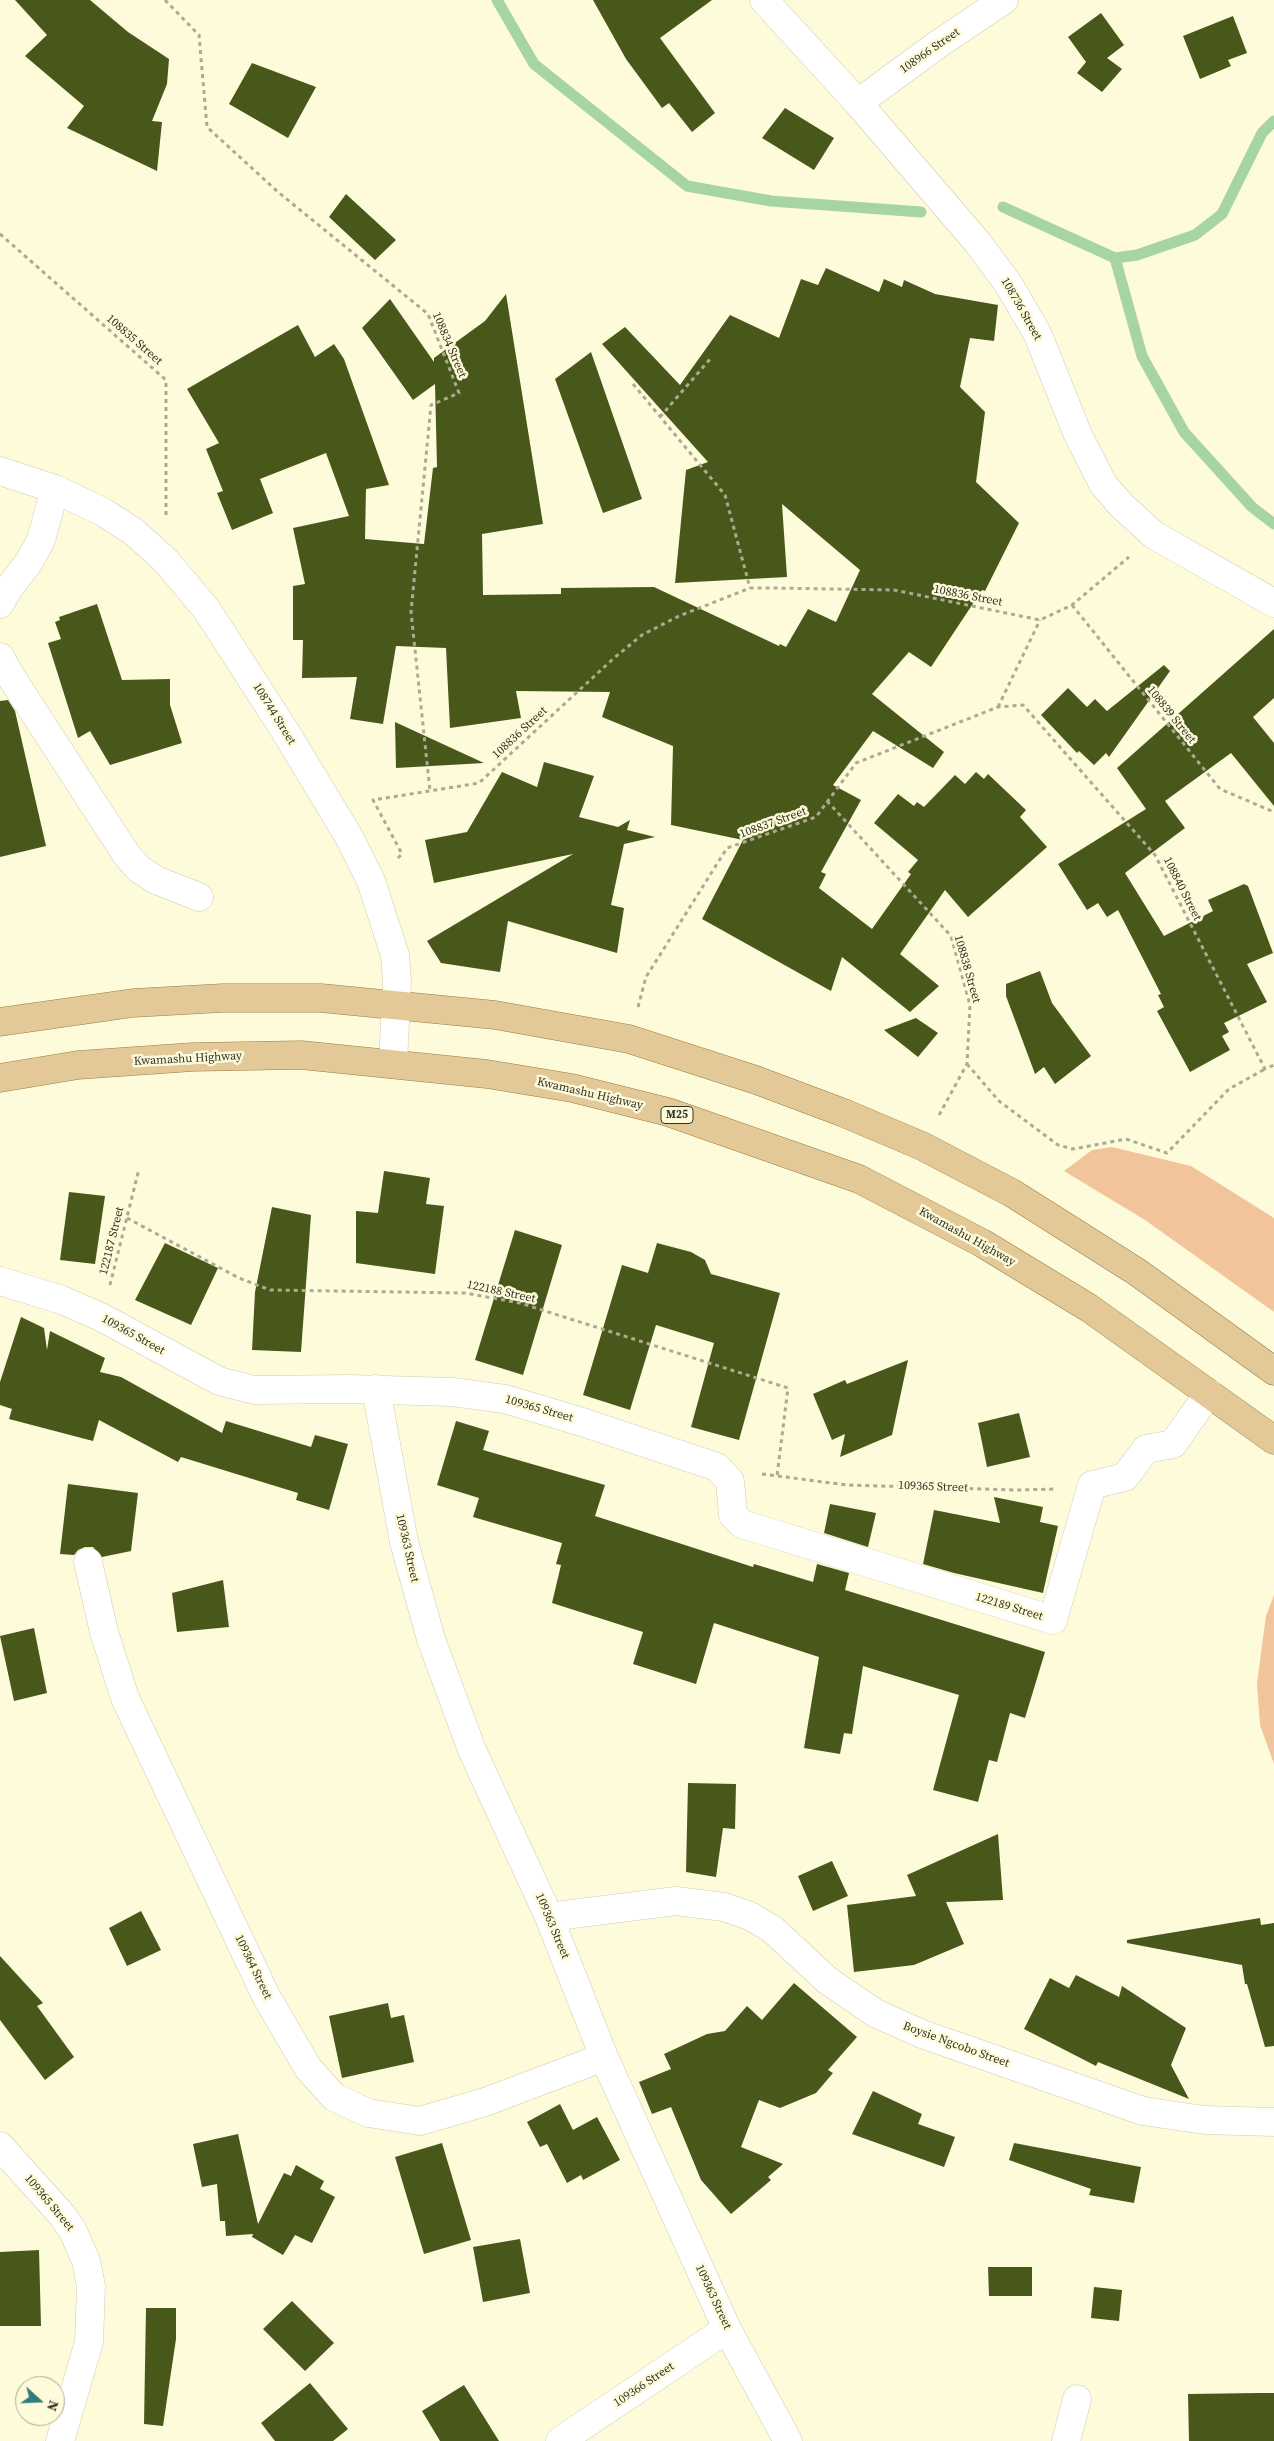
<!DOCTYPE html>
<style>
body{margin:0}
#map{position:relative;width:1274px;height:2441px;overflow:hidden;background:#fefbda;font-family:"Source Serif 4",serif}
canvas{display:block}
.north{position:absolute;left:15px;top:2376px;width:50px;height:50px;box-sizing:border-box;background:#fefbda;border:1px solid #acaa92;border-radius:50%;rotate:110deg;font-size:14px;font-weight:700;line-height:20px;text-align:center;color:#323125}
.north::after{content:'';display:block;margin:auto;width:18px;height:22px;background:#327b81;clip-path:polygon(50% 0,100% 100%,50% 72%,0 100%)}
</style>
<div id="map">
<canvas width="1274" height="2441"></canvas>
<div class="north">N</div>
</div>
<script>
const ctx = document.querySelector('canvas').getContext('2d');
ctx.lineJoin = 'round';
function paint(path, color) { ctx.fillStyle = color; ctx.fill(path, 'evenodd'); }
const toPath = rows => new Path2D(rows.map(r => 'M' + r).join(''));
function stroke(path, color, width, dash) { ctx.strokeStyle = color; ctx.lineWidth = width; ctx.lineCap = dash ? 'butt' : 'round'; ctx.setLineDash(dash || []); ctx.stroke(path); }
function drawText(font, color, halo, rows, align = 'center') {
  ctx.font = font + ' "Source Serif 4",serif'; ctx.lineWidth = 5; ctx.setLineDash([]); ctx.textBaseline = 'middle'; ctx.strokeStyle = halo; ctx.fillStyle = color; for (const [text, x, y, turn = 0] of rows) {
    ctx.save(); ctx.translate(x, y); ctx.rotate((+turn || 0) * Math.PI / 180); ctx.textAlign = isNaN(turn) ? turn : align; if (halo) ctx.strokeText(text, 0, 0); ctx.fillText(text, 0, 0); ctx.restore();
  }
}
paint(toPath([
 [1112,1147,1191,1166,1274,1218,1274,1312,1145,1220,1064,1171,1092,1150],
 [1274,1595,1274,1764,1260,1725,1257,1683,1266,1616]
]), '#f2c49b');
stroke(toPath([
 [497,0,534,64,687,186,771,201,921,212],
 [1003,207,1115,258,1137,255,1195,235,1222,214,1262,133,1274,121],
 [1115,258,1142,356,1184,432,1252,507,1274,524]
]), '#a6d5a1', 11);
paint(toPath([
 [15,0,90,0,128,32,169,59,167,84,152,121,162,122,157,171,67,128,84,106,25,56,47,35],
 [593,0,712,0,660,38,715,113,692,132,669,103,662,108,626,59],
 [1101,13,1124,45,1107,58,1122,69,1102,92,1077,73,1086,62,1068,37],
 [1233,16,1247,53,1228,60,1231,66,1200,79,1183,36],
 [252,63,316,87,288,138,229,104],
 [785,108,834,138,814,170,762,138],
 [346,194,396,240,375,260,329,217],
 [826,268,879,292,884,279,902,287,904,280,935,294,998,305,994,341,970,338,960,387,985,412,976,482,1019,523,985,591,982,590,931,667,909,652,872,694,944,752,933,768,873,731,833,785,861,800,821,872,826,874,819,888,872,929,911,874,908,872,918,860,874,823,898,794,914,806,917,802,924,807,955,775,965,784,976,772,984,779,988,774,1026,810,1020,817,1047,847,968,917,945,890,900,954,939,986,910,1012,842,957,831,991,702,919,743,840,671,825,673,746,602,717,610,692,516,691,521,718,450,728,446,648,396,646,383,724,350,719,357,677,302,678,303,640,293,640,293,586,305,584,293,528,349,516,326,453,260,479,273,513,232,530,217,493,223,491,206,449,219,443,187,389,298,325,315,357,334,344,344,359,389,485,366,489,365,539,424,544,433,468,437,467,435,384,413,400,362,328,390,299,434,362,434,358,485,321,506,294,543,524,482,534,483,595,561,594,561,588,654,587,779,646,780,644,786,647,808,609,836,622,860,570,782,504,787,577,675,583,686,470,708,462,602,344,625,327,680,385,730,315,779,338,801,279,818,285],
 [591,352,642,499,603,513,555,379],
 [97,604,122,680,170,679,170,705,182,743,110,765,90,731,78,738,48,643,61,639,55,622,60,620,59,617],
 [1274,629,1274,698,1253,717,1274,743,1274,806,1231,753,1165,801,1185,828,1125,873,1164,936,1213,911,1208,900,1244,884,1248,886,1273,953,1247,964,1267,1002,1224,1023,1229,1032,1222,1036,1230,1050,1190,1072,1157,1011,1164,1007,1158,995,1161,994,1118,910,1107,917,1098,903,1087,910,1058,864,1146,809,1117,768],
 [1164,665,1170,671,1109,757,1106,753,1094,765,1079,751,1077,753,1041,715,1068,688,1087,707,1095,699,1107,711],
 [8,700,15,711,46,846,0,857,0,701],
 [395,722,484,763,396,768],
 [544,762,594,776,579,817,618,827,630,820,627,830,655,837,624,844,611,905,624,908,617,953,508,921,500,972,441,963,427,941,573,854,434,883,425,840,467,832,502,772,537,787],
 [1040,971,1052,1003,1091,1056,1055,1084,1044,1067,1035,1074,1006,996,1006,984],
 [916,1018,938,1033,918,1057,884,1030],
 [384,1171,430,1178,426,1204,444,1206,435,1274,356,1263,356,1211,378,1213],
 [69,1192,105,1196,95,1264,60,1260],
 [272,1207,311,1215,301,1352,252,1350,255,1292],
 [515,1230,562,1245,523,1375,475,1360],
 [165,1243,218,1268,191,1325,135,1300],
 [657,1243,691,1252,705,1260,711,1274,780,1293,739,1440,691,1427,714,1343,656,1325,630,1410,583,1395,622,1265,648,1273],
 [21,1317,44,1328,47,1350,50,1331,105,1358,100,1372,121,1377,222,1433,226,1421,311,1447,315,1435,348,1444,329,1510,296,1500,298,1493,181,1457,178,1462,99,1420,93,1441,9,1419,12,1409,0,1405,0,1382],
 [908,1360,892,1435,840,1457,845,1434,832,1440,813,1394,845,1380,847,1384],
 [1019,1413,1030,1457,987,1467,978,1423],
 [456,1421,489,1431,483,1450,605,1485,595,1516,753,1567,754,1564,813,1582,817,1564,849,1573,845,1590,1045,1652,1025,1718,1010,1713,997,1762,989,1760,978,1802,933,1790,959,1695,863,1666,852,1734,844,1733,840,1754,804,1748,819,1657,714,1623,696,1684,633,1664,643,1632,552,1603,561,1565,556,1564,562,1543,473,1517,479,1498,437,1485],
 [68,1484,138,1493,131,1551,102,1557,93,1547,85,1547,78,1550,74,1555,60,1554],
 [994,1497,1043,1507,1040,1522,1058,1526,1043,1593,954,1573,923,1564,934,1510,1000,1523],
 [830,1504,876,1513,868,1547,824,1533],
 [223,1580,229,1627,177,1632,172,1593],
 [34,1628,47,1693,14,1701,0,1636],
 [688,1783,736,1784,735,1829,723,1828,716,1877,686,1872],
 [998,1834,1003,1900,946,1902,964,1944,914,1965,854,1972,847,1905,916,1896,907,1875],
 [832,1861,848,1896,813,1911,798,1876],
 [141,1911,161,1950,127,1966,109,1928],
 [1260,1918,1261,1925,1274,1923,1274,2046,1265,2047,1247,1984,1245,1984,1242,1965,1127,1943,1127,1940],
 [0,1956,43,2003,37,2006,74,2057,45,2080,0,2020],
 [1076,1975,1119,1997,1122,1986,1186,2028,1171,2065,1189,2099,1098,2062,1096,2066,1024,2029,1050,1978,1069,1988],
 [794,1983,857,2037,828,2070,833,2073,816,2093,780,2108,759,2100,741,2147,783,2164,768,2177,771,2180,731,2214,701,2180,671,2107,652,2114,639,2082,671,2069,664,2054,707,2034,725,2031,747,2006,762,2020],
 [388,2003,391,2018,404,2015,414,2062,342,2078,329,2016],
 [873,2091,922,2114,918,2124,955,2137,944,2167,852,2134],
 [560,2104,573,2130,597,2117,620,2160,583,2180,581,2175,567,2183,547,2144,540,2147,527,2122],
 [238,2134,258,2224,284,2173,291,2176,296,2165,324,2181,320,2189,335,2197,312,2243,295,2235,283,2255,252,2237,253,2234,226,2236,225,2221,220,2221,217,2184,202,2187,193,2144],
 [442,2143,471,2240,424,2254,395,2157],
 [1014,2143,1141,2167,1134,2203,1089,2195,1091,2189,1009,2160],
 [520,2239,530,2293,483,2302,473,2247],
 [39,2250,41,2326,0,2326,0,2252],
 [988,2267,1032,2267,1032,2296,989,2296],
 [1094,2287,1122,2290,1119,2321,1091,2318],
 [292,2301,334,2343,305,2371,263,2329],
 [146,2308,176,2308,176,2339,163,2426,144,2424],
 [310,2383,348,2429,333,2441,275,2441,261,2423],
 [464,2385,499,2441,440,2441,422,2411],
 [1259,2393,1274,2393,1274,2441,1189,2441,1188,2394]
]), '#48581b');
const minor = toPath([
 [764,0,858,103,978,243,1009,285,1038,335,1078,435,1103,484,1121,505,1154,535,1274,603],
 [858,103,937,45,1004,0],
 [0,471,55,489,103,512,134,532,166,561,207,610,285,731,349,837,371,881,395,955,397,980,393,1063],
 [0,604,9,588,29,562,41,540,55,489],
 [0,657,13,680,126,854,139,869,156,880,199,897],
 [0,1281,62,1300,101,1317,219,1381,254,1390,350,1389,452,1392,505,1399,582,1422,717,1467,730,1481,733,1515,742,1524,1053,1620,1092,1485,1125,1477,1146,1449,1173,1444,1209,1393],
 [376,1389,404,1542,431,1639,472,1750,549,1917,604,2057,727,2329,788,2441],
 [88,1562,104,1632,125,1698,266,1996,308,2068,334,2097,368,2113,420,2121,485,2102,604,2057],
 [549,1917,676,1901,724,1907,750,1916,772,1929,827,1980,875,2013,922,2034,1143,2111,1204,2120,1274,2122],
 [0,2146,62,2215,73,2231,86,2261,91,2286,89,2342,60,2441],
 [560,2441,727,2329],
 [1066,2441,1077,2399]
]);
const primary = toPath([
 [0,1022,133,1003,223,998,321,998,495,1015,629,1039,756,1080,844,1113,922,1146,1012,1193,1137,1272,1274,1371],
 [0,1078,78,1065,193,1057,301,1055,487,1074,572,1088,668,1112,859,1179,982,1243,1089,1308,1274,1440]
]);
stroke(minor, '#cfccac', 29);
stroke(primary, '#987c42', 29);
stroke(toPath([
 [165,0,199,35,207,127,278,192,428,314,459,393,431,405,411,612,430,791],
 [0,234,166,380,166,515],
 [633,384,725,495,750,588],
 [660,417,711,358],
 [1072,605,1220,789,1274,812],
 [998,707,1040,620],
 [827,801,951,936,970,1005,967,1064,938,1117],
 [398,858,402,854,373,800,479,783,614,658,642,635,679,616,750,588,772,588,894,590,1040,620,1072,605,1129,557],
 [638,1007,646,977,727,848,816,817,856,763,998,707,1023,705,1155,855,1265,1069,1274,1065],
 [967,1064,999,1101,1058,1145,1073,1149,1126,1139,1167,1153,1229,1089,1265,1069],
 [127,1218,239,1278,270,1290,465,1293,520,1303,788,1388,777,1476],
 [110,1285,139,1169],
 [762,1474,847,1485,1017,1490,1057,1489]
]), '#adaa92', 3, [4, 4]);
stroke(minor, '#fff', 28);
stroke(primary, '#e2c997', 28);
for (const [x, y, w] of [
 [677,1115,32]
]) { const box = new Path2D(); box.roundRect(x - w / 2, y - 8.5, w, 17, 4); ctx.fillStyle = '#fefbda'; ctx.fill(box); stroke(box, '#323125', 1); }
drawText('bold 11px', '#323125', null, [
 ["M25",677,1115]
]);
drawText('12px', '#323125', '#fefbda', [
 ["108966 Street",930,51,-35],
 ["108736 Street",1021,309,60],
 ["108835 Street",134,340,41],
 ["108834 Street",449,345,67],
 ["108836 Street",968,596,11],
 ["108744 Street",274,714,58],
 ["108839 Street",1171,715,51],
 ["108836 Street",520,733,-43],
 ["108837 Street",773,823,-20],
 ["108840 Street",1182,889,63],
 ["108838 Street",967,969,74],
 ["Kwamashu Highway",188,1059,-3],
 ["Kwamashu Highway",590,1094,13],
 ["Kwamashu Highway",967,1237,29],
 ["122187 Street",112,1241,-76],
 ["122188 Street",501,1292,12],
 ["109365 Street",133,1335,29],
 ["109365 Street",539,1409,16],
 ["109365 Street",933,1487,2],
 ["109363 Street",407,1548,77],
 ["122189 Street",1009,1607,17],
 ["109363 Street",552,1926,67],
 ["109364 Street",253,1967,64],
 ["Boysie Ngcobo Street",956,2045,20],
 ["109365 Street",49,2203,50],
 ["109363 Street",713,2297,65],
 ["109366 Street",644,2385,-34]
]);
</script>
